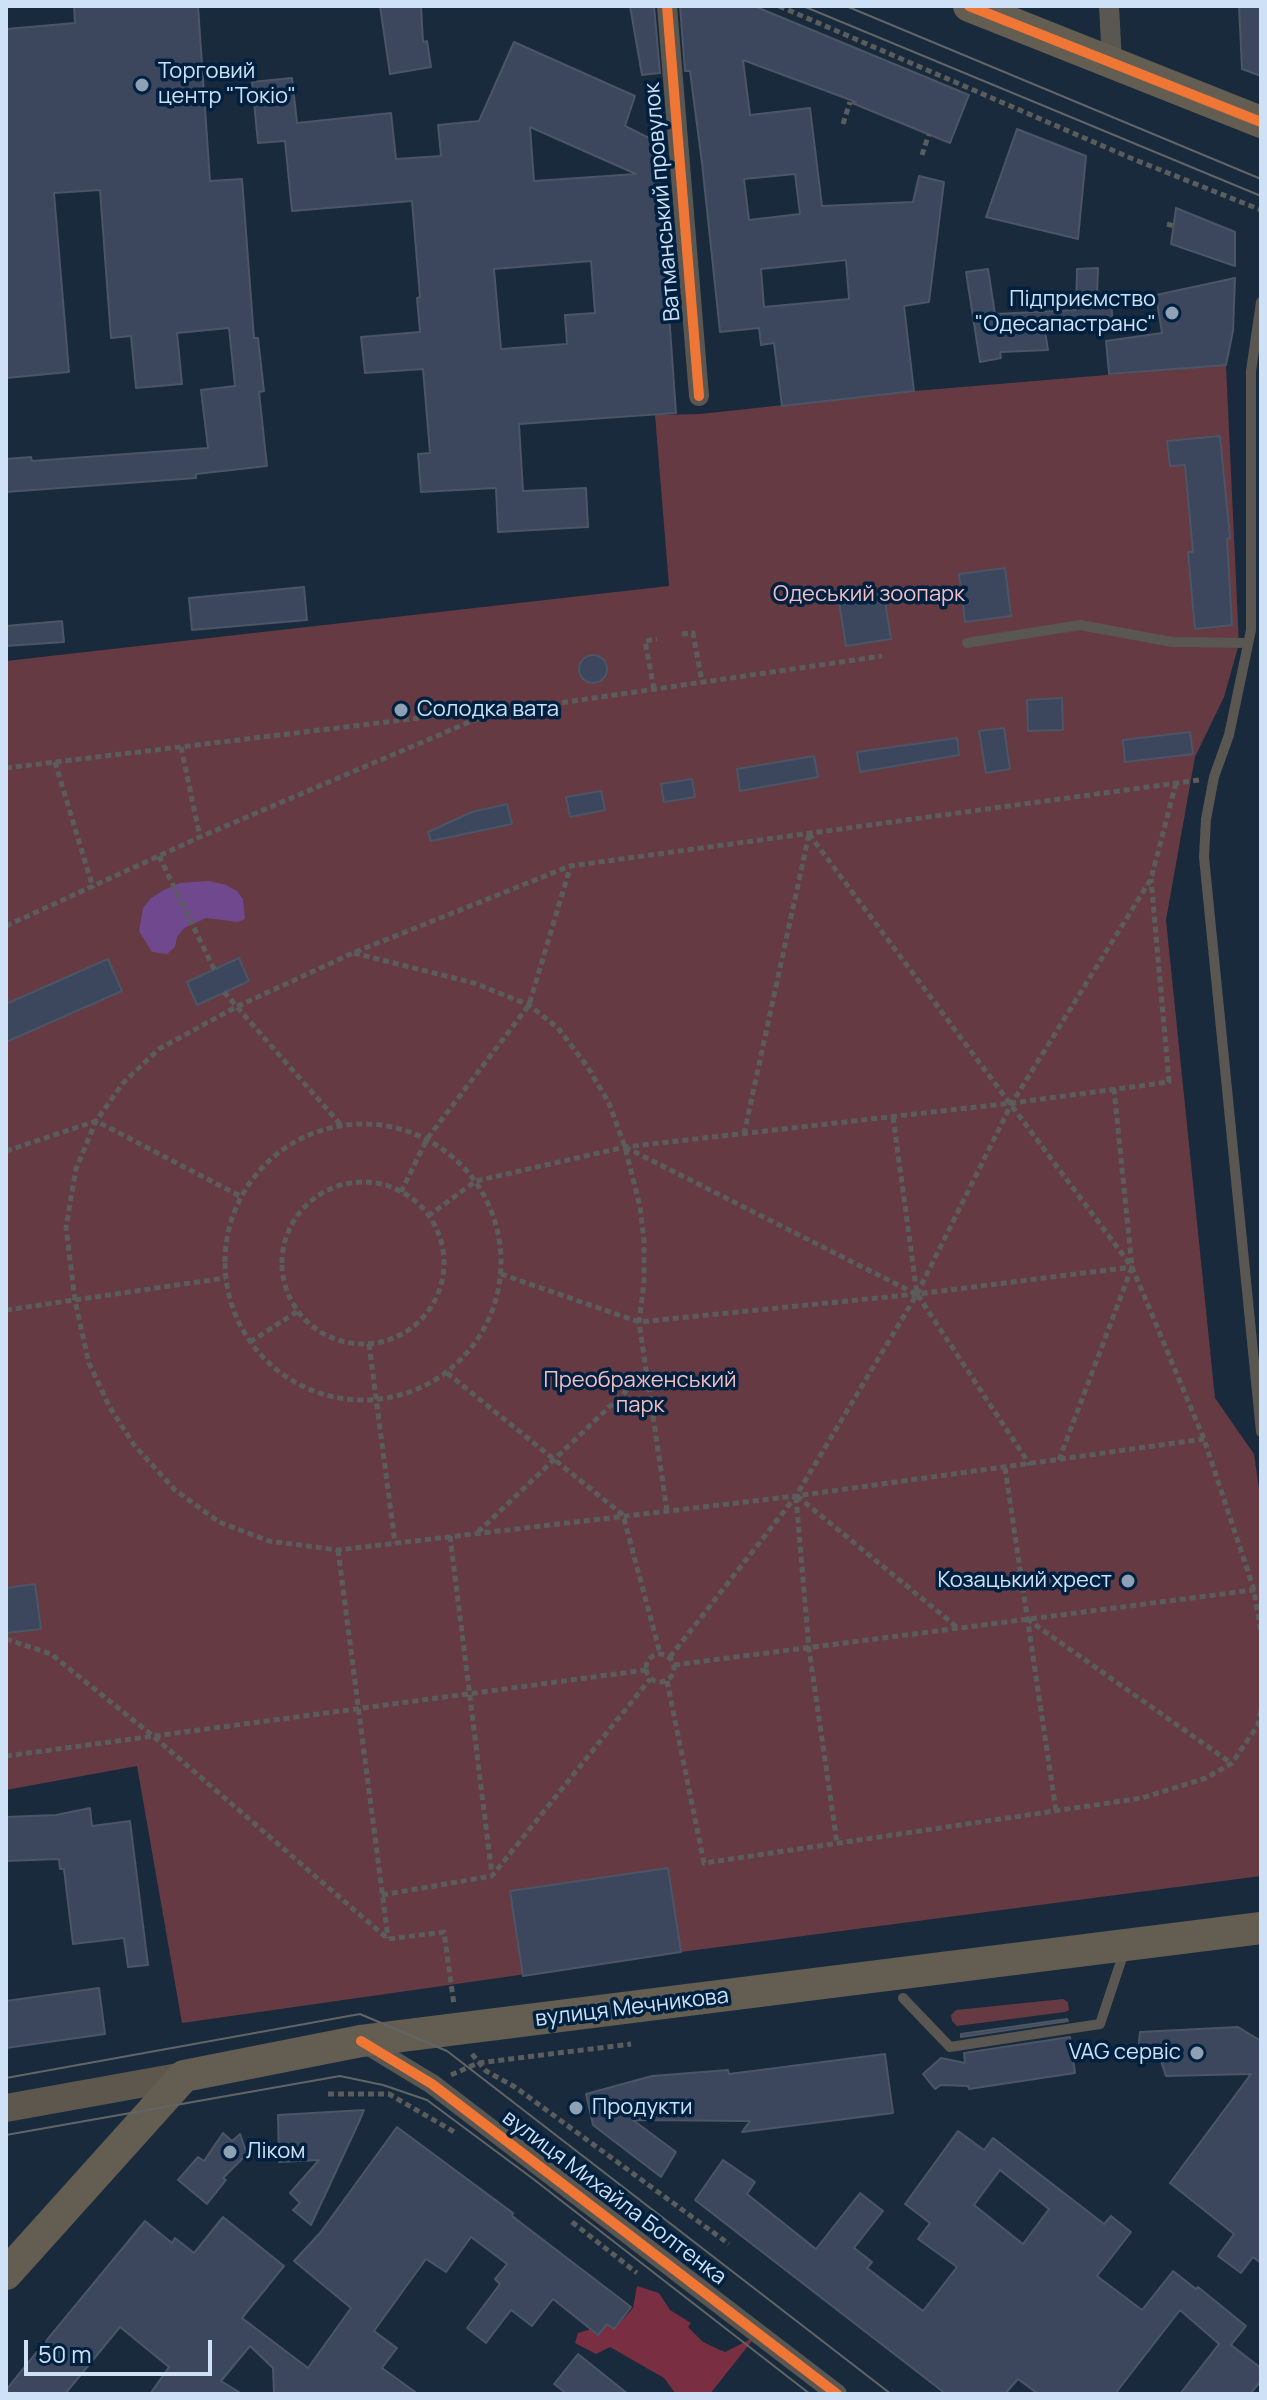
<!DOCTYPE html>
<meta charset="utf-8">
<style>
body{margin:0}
#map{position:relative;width:1267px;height:2400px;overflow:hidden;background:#182a3b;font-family:Manrope,sans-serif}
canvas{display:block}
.frame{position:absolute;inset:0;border:8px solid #cee1f6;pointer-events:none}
.scale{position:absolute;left:24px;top:2340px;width:188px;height:36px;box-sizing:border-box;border:4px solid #cee1f6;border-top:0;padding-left:10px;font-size:24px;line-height:28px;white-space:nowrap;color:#cee1f6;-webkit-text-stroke:6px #00203f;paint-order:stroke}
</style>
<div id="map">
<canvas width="1267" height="2400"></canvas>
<div class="frame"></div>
<div class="scale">50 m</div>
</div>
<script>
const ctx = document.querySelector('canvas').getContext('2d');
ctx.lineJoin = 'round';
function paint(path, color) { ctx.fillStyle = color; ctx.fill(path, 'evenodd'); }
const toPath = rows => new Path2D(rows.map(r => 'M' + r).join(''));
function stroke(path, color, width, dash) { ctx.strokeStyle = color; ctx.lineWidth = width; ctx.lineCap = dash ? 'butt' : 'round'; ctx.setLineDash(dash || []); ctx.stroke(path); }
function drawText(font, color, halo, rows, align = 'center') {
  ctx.font = font + ' Manrope,sans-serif'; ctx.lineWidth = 7; ctx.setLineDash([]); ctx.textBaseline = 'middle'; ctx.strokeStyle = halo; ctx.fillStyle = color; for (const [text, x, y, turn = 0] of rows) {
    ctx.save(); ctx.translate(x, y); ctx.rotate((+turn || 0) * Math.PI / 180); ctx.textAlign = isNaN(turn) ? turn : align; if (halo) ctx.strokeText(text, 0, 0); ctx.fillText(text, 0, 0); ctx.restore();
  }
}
paint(toPath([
 [1226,365,1239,644,1224,697,1195,757,1166,920,1215,1398,1254,1454,1261,1503,1261,1876,681,1952,182,2023,137,1766,6,1790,6,661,669,586,655,415,700,414,914,391],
 [1063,1999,1068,2002,1069,2010,1065,2012,957,2026,952,2021,951,2015,956,2010]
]), '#653a43');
paint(toPath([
 [637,2286,659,2293,670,2310,691,2323,688,2327,703,2342,720,2350,725,2352,755,2337,710,2394,676,2394,664,2378,610,2347,596,2354,575,2343,578,2333,607,2324,614,2329,633,2308]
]), '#7a2e41');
paint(toPath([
 [209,881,226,885,237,891,243,899,245,919,238,922,206,918,184,928,177,937,175,947,167,954,152,952,139,931,143,908,151,898,164,890,180,883]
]), '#70488d');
const building = toPath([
 [74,6,198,6,210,181,242,179,254,338,258,338,264,391,259,392,267,466,196,474,196,478,6,492,6,459,31,457,32,461,208,448,201,390,235,386,229,328,177,333,182,384,136,388,131,336,111,338,100,190,54,193,69,372,6,378,6,29,75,23,74,6],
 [380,6,421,6,423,42,427,41,431,67,390,74,380,6],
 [630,6,654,6,660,73,642,75,630,6],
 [680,6,754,6,969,95,950,143,852,103,856,102,743,60,750,115,810,108,822,206,913,202,919,176,944,182,929,302,904,306,914,391,782,406,774,343,761,345,759,328,720,332,702,163,690,71,685,71,680,6],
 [795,174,800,214,749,220,744,179,795,174],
 [846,260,849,299,764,307,761,269,846,260],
 [1239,6,1261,6,1261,76,1242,69,1239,6],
 [514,42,635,96,625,126,651,139,657,172,659,172,676,413,519,424,523,491,586,488,588,527,498,532,496,488,421,492,418,454,430,453,423,369,365,373,361,337,420,332,417,298,420,297,412,201,292,211,285,141,258,143,252,82,292,78,297,123,391,113,396,159,441,156,438,125,479,121,514,42],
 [530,127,636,174,534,181,530,127],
 [591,261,595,313,565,315,567,344,501,349,494,269,591,261],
 [1017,129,1086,156,1078,239,986,217,1017,129],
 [1176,208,1235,232,1235,266,1171,244,1176,208],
 [1098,268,1097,298,1111,298,1113,330,1045,331,1048,350,1000,352,1001,358,980,362,966,272,988,269,995,314,1076,310,1077,269,1098,268],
 [1235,278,1233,331,1226,365,1109,374,1106,341,1162,333,1156,295,1235,278],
 [1220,436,1230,538,1227,539,1232,625,1195,629,1188,552,1193,552,1185,465,1170,466,1167,441,1220,436],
 [1005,568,1011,616,965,622,959,574,1005,568],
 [304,587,307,620,192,630,189,598,304,587],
 [884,595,891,639,846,646,839,602,884,595],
 [62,621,64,642,6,646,6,626,62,621],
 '579 669a14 14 0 1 1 28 0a14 14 0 1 1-28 0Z',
 [1062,698,1063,730,1028,731,1027,700,1062,698],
 [1004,728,1010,769,986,773,979,731,1004,728],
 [1190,732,1193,754,1125,762,1123,740,1190,732],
 [957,738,959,755,860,772,857,752,957,738],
 [814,756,818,777,740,791,737,769,814,756],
 [692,779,695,797,664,802,661,784,692,779],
 [601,791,605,810,570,817,566,797,601,791],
 [507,804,512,824,431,841,428,832,472,812,507,804],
 [239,958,249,981,197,1005,187,982,239,958],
 [108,959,122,991,6,1042,6,1004,108,959],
 [35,1584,41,1629,6,1633,6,1588,35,1584],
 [90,1808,92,1826,130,1821,148,1965,128,1967,124,1938,73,1944,64,1869,60,1869,59,1859,6,1861,6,1817,56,1815,90,1808],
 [668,1868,681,1952,523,1976,510,1891,668,1868],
 [99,1988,105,2034,6,2048,6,2001,99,1988],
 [1067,2019,1068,2021,961,2037,961,2034,1067,2019],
 [1238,2027,1261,2041,1261,2263,1253,2257,1241,2273,1218,2256,1234,2234,1170,2183,1251,2074,1166,2076,1158,2052,1138,2053,1140,2032,1238,2027],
 [1070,2037,1075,2073,969,2089,968,2086,941,2085,935,2089,923,2074,941,2058,965,2063,964,2053,1070,2037],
 [885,2054,893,2113,742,2132,750,2121,633,2120,676,2152,661,2177,593,2125,586,2094,652,2076,728,2070,729,2074,885,2054],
 [364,2110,358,2124,311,2225,293,2210,300,2203,290,2193,319,2160,279,2162,278,2115,364,2110],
 [397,2127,513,2213,512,2216,631,2307,614,2329,607,2324,598,2335,553,2299,532,2326,511,2310,486,2343,467,2328,500,2284,495,2279,507,2264,471,2237,446,2272,426,2259,374,2331,397,2348,382,2368,418,2394,274,2394,273,2368,250,2346,221,2381,242,2394,150,2394,169,2367,120,2327,65,2394,6,2394,6,2390,22,2370,145,2221,172,2243,175,2238,194,2253,223,2217,284,2266,242,2318,308,2368,351,2308,294,2261,320,2233,397,2127],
 [958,2131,984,2150,993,2138,1104,2224,1111,2216,1131,2232,1097,2276,1142,2310,1173,2271,1196,2289,1198,2287,1246,2326,1231,2345,1261,2368,1261,2381,1250,2394,1180,2394,1219,2344,1180,2310,1115,2394,1038,2394,1018,2379,1005,2394,946,2394,695,2200,723,2160,755,2182,747,2194,816,2249,860,2193,883,2211,854,2248,872,2262,867,2268,923,2311,957,2267,918,2239,930,2223,905,2204,958,2131],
 [1000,2170,1049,2209,1023,2244,974,2205,1000,2170],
 [223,2133,232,2141,240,2134,247,2154,223,2178,226,2180,207,2204,178,2180,198,2157,204,2161,223,2133],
 [578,2354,628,2394,567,2394,554,2384,578,2354]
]);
paint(building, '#3c475d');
stroke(building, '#4b5565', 2);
stroke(toPath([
 [779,6,1133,159,1261,210],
 [843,124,850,102],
 [922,155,929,134],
 [1167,224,1174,226],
 [682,634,693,633,702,682],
 [654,689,645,641,657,639],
 [181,747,200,837],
 [55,762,93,888],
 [6,768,453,714,491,713,882,656],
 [1199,780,570,866,353,953,236,1007,159,1049,123,1083,96,1121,76,1169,66,1227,75,1301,89,1363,109,1406,134,1445,175,1490,219,1522,269,1541,338,1550,796,1496,1204,1439],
 [809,834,1132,1267,1204,1439,1254,1590,1261,1632],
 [159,856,214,969],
 [6,926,200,837,486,715],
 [354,953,474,983,529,1005,558,1028,587,1066,609,1103,625,1147,640,1207,644,1241,644,1283,639,1322,667,1511],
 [224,992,340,1124],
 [893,1117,917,1294,1030,1465],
 '225 1262a138 138 0 1 1 276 0a138 138 0 1 1-276 0Z',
 [744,1134,809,834],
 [625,1147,916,1294],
 [6,1151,96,1121,240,1196],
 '282 1263a81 81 0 1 1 162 0a81 81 0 1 1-162 0Z',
 [401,1192,427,1139,529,1005,570,868],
 [428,1216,476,1181,625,1147,1012,1103,1169,1082,1151,879],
 [501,1274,639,1322,917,1294,1132,1267],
 [6,1310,225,1278],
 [250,1342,298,1311],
 [369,1344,395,1543],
 [447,1373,623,1515,660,1653],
 [1059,1460,1132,1267,1114,1089],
 [1005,1468,1056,1811],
 [797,1496,958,1628],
 [796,1497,809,1649,837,1843],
 [478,1532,646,1372],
 [450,1536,492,1875],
 [338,1550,388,1938],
 [1027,1619,1231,1763],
 [6,1639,51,1654,153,1736,388,1939,444,1932,454,2005],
 '646 1668a14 14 0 1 1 28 0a14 14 0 1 1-28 0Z',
 [670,1657,796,1496,917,1294,1012,1103,1151,879,1176,783],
 [674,1665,1261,1589],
 [667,1681,704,1863,1142,1798,1206,1778,1232,1763,1258,1725,1261,1711],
 [6,1756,646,1670],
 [382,1895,492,1876,650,1679],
 [472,2054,486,2071,515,2087,729,2244],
 [451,2075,478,2063,631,2044],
 [328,2094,389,2094,456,2133],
 [572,2222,637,2273]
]), '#5b5d5d', 5, [6, 4]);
stroke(toPath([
 [1261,302,1251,371,1251,630,1229,735,1214,777,1206,819,1204,857,1261,1432],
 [967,643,1080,625,1172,642,1248,643],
 [903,1998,950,2047,1100,2024,1125,1949]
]), '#5a5652', 10);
stroke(toPath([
 [667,6,699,396],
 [1109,6,1112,62],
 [361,2041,432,2084,837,2394]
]), '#5a5652', 20);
stroke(toPath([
 [6,2108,184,2076]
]), '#5e574e', 28);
stroke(toPath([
 [969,6,1261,122],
 [6,2274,184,2076,361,2041,1261,1928]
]), '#645d52', 32);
stroke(toPath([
 [803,6,1261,196],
 [846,6,1261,179],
 [6,2078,360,2014,447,2051,891,2394],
 [6,2135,340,2076,383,2085,427,2100,532,2178,810,2394]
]), '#616567', 2);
stroke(toPath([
 [667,6,699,396],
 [969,6,1261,122],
 [361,2041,432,2084,837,2394]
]), '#f07635', 10);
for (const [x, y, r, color] of [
 [142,85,8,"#8ea1b5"],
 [1172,313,8,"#8ea1b5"],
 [401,710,8,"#8ea1b5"],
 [1128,1581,8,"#8ea1b5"],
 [1197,2053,8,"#8ea1b5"],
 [576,2108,8,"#8ea1b5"],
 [230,2152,8,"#8ea1b5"]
]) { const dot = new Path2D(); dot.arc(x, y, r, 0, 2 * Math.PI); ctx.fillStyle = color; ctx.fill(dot); stroke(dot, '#00203f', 3); }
drawText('22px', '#cee1f6', '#00203f', [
 ["Торговий",158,72],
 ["центр \"Токіо\"",158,97],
 ["Підприємство",1156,300,"right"],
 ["\"Одесапастранс\"",1156,325,"right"],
 ["Солодка вата",417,710],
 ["Козацький хрест",1112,1581,"right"],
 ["VAG сервіс",1181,2053,"right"],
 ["Продукти",592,2108],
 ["Ліком",246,2152]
], 'left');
drawText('22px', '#cee1f6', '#00203f', [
 ["Ватманський провулок",663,202,-95],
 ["вулиця Мечникова",632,2008,-7],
 ["вулиця Михайла Болтенка",614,2198,37]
]);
drawText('22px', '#f2bec3', '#00203f', [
 ["Одеський зоопарк",869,595],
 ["Преображенський",640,1381],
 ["парк",640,1406]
]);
</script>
